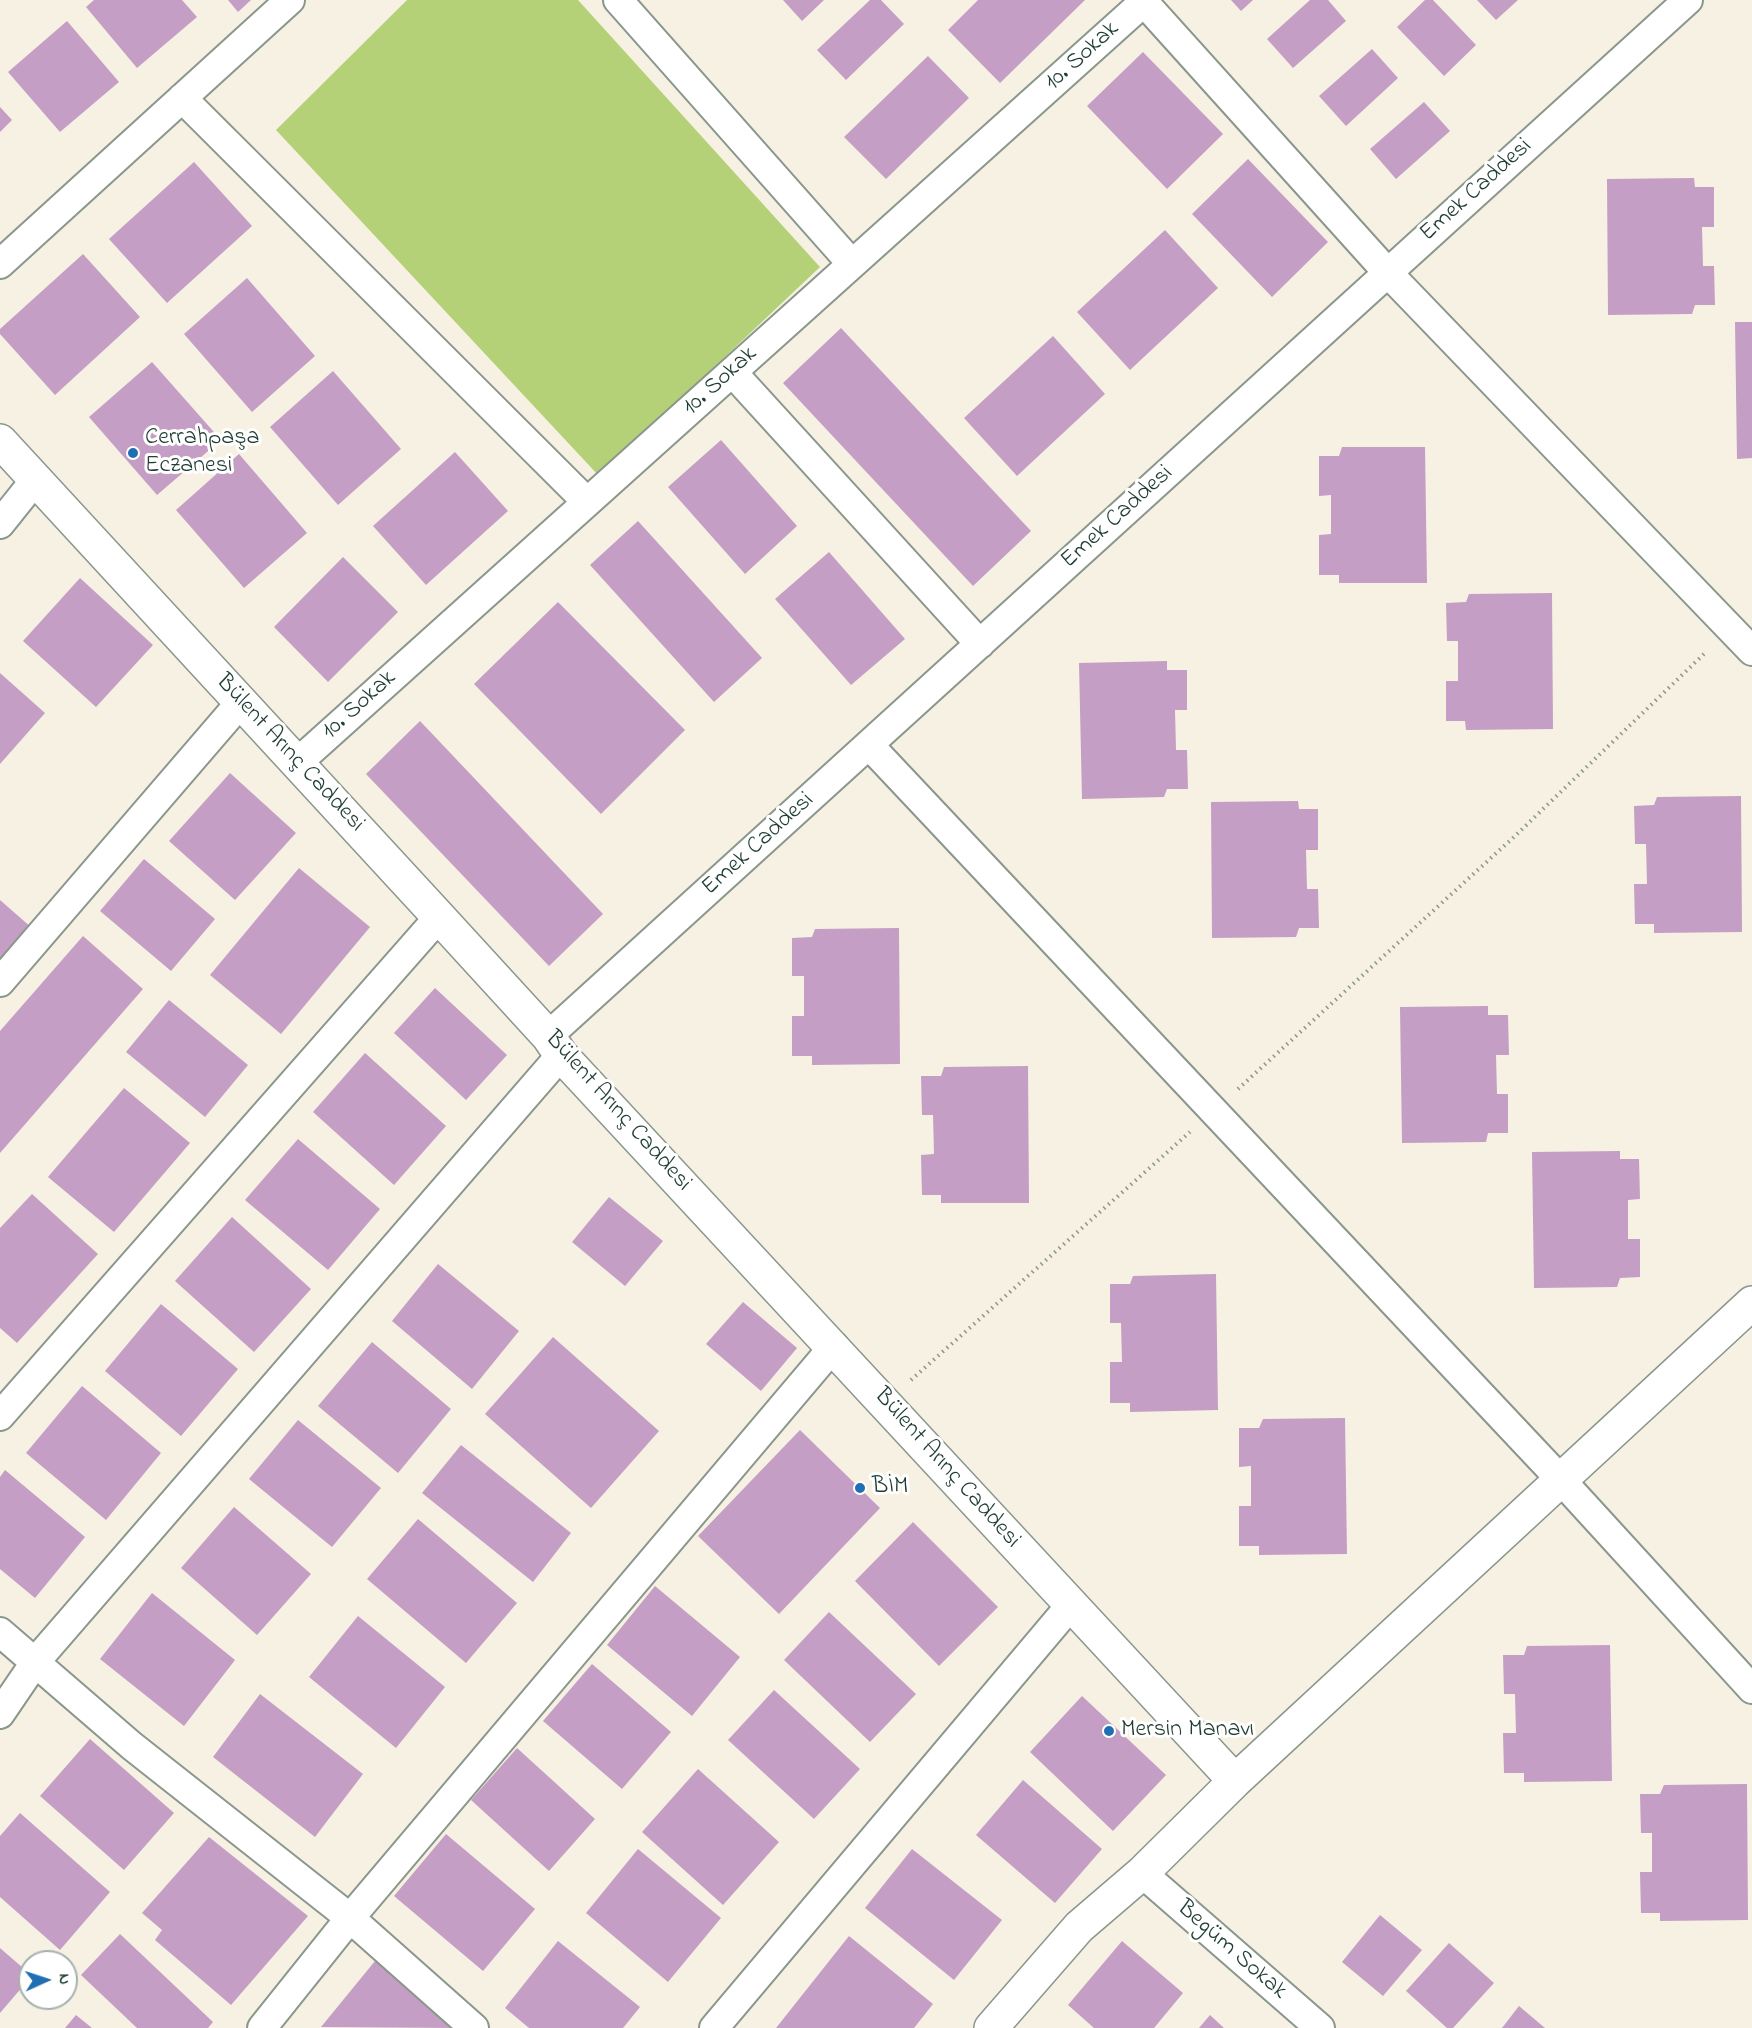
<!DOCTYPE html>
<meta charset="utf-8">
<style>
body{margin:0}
#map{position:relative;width:1752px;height:2028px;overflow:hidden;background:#f6f1e3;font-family:"Indie Flower",sans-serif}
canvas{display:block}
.north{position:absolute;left:18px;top:1950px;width:60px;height:60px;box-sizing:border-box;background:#fff;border:2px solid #a5b1ae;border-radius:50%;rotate:87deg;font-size:16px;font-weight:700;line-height:24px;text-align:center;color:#1f3d34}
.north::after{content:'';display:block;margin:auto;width:21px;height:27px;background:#1f6fb2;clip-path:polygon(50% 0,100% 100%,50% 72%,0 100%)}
</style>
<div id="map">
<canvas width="1752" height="2028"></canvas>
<div class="north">N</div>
</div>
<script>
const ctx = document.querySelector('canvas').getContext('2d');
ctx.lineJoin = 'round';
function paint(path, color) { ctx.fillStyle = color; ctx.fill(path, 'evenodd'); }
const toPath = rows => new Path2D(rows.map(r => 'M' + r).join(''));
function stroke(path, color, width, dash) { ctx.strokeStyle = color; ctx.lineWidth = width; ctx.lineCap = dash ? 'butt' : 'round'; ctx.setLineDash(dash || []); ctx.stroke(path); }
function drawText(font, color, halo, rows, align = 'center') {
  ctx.font = font + ' "Indie Flower",sans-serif'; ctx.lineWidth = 6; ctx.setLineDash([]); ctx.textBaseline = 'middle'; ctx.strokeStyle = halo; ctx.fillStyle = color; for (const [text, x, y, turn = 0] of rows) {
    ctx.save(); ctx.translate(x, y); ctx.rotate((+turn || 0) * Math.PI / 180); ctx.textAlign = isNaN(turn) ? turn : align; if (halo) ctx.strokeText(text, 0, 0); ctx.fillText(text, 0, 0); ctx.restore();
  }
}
paint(toPath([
 [407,0,578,0,820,267,599,476,276,130]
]), '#b5d177');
paint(toPath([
 [94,0,182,0,197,17,137,68,86,7],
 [228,0,251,0,238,12],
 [783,0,824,0,802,21],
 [870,0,881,0,904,24,846,80,817,50],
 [978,0,1085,0,1000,83,948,30],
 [1231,0,1253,0,1241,11],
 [1310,0,1328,0,1346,21,1293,68,1267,39],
 [1425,0,1433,0,1476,45,1444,76,1397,27],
 [1477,0,1518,0,1496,20],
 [67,21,119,82,60,132,8,72],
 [1372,49,1398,78,1346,126,1319,96],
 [1143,52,1223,134,1167,189,1087,106],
 [928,56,969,98,886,179,844,137],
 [1424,102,1450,131,1396,179,1370,149],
 [0,107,12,120,0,132],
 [1248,159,1328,242,1272,297,1192,214],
 [194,162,252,226,167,303,109,239],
 [1694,178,1695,187,1714,187,1714,227,1702,227,1703,266,1714,266,1715,305,1695,305,1692,314,1608,315,1607,179],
 [1165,230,1218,288,1130,370,1077,312],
 [83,254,140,317,55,395,0,334,0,329],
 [247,278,315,356,252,412,184,334],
 [1735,322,1752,322,1752,458,1737,459],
 [841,328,1031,531,973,586,783,383],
 [1053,336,1105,394,1017,476,964,418],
 [152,362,221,440,157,495,89,417],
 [333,371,401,449,338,505,270,427],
 [721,440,797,526,745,574,668,487],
 [1342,447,1425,447,1427,583,1339,583,1339,575,1319,575,1319,535,1331,534,1331,495,1319,496,1319,456,1339,456],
 [455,452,508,511,426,585,373,526],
 [239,454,307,533,244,588,176,510],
 [638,521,762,658,714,702,590,565],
 [829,552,905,639,851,685,775,599],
 [343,557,398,612,328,682,274,627],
 [80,578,153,645,96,707,23,641],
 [1552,593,1553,729,1466,730,1465,721,1446,721,1446,681,1458,681,1458,641,1447,641,1446,603,1466,602,1469,594],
 [558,602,685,730,601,814,474,684],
 [1167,661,1167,670,1187,670,1187,710,1175,710,1176,750,1187,750,1188,789,1167,789,1164,797,1082,799,1079,663],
 [0,673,45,713,0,764],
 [420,721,603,914,549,966,366,774],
 [230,773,296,833,235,900,169,841],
 [1741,796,1742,932,1654,933,1654,924,1635,924,1634,884,1647,884,1646,844,1635,844,1634,806,1654,805,1657,797],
 [1298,801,1299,809,1318,809,1318,850,1306,850,1307,889,1318,889,1319,928,1299,928,1296,937,1212,938,1211,802],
 [144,859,215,919,171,971,100,911],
 [299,868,370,927,281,1034,210,975],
 [0,900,32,928,0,964],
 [899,928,900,1064,812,1065,812,1056,792,1056,792,1016,804,1016,804,976,792,976,792,938,812,937,815,929],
 [83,936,143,989,0,1153,0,1031],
 [435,988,507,1055,466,1100,394,1033],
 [169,1000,248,1065,205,1117,126,1052],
 [1488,1006,1488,1015,1508,1015,1509,1055,1496,1055,1497,1094,1508,1094,1508,1133,1488,1133,1486,1142,1402,1143,1400,1007],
 [365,1053,446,1126,394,1185,313,1112],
 [1028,1066,1029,1203,941,1203,941,1195,922,1195,921,1155,934,1154,933,1115,922,1115,921,1076,941,1076,944,1067],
 [124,1088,190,1143,114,1232,48,1177],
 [298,1139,380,1209,328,1270,245,1200],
 [1620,1151,1620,1159,1639,1159,1640,1199,1628,1200,1628,1239,1640,1239,1640,1277,1620,1278,1617,1287,1534,1288,1532,1152],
 [32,1194,98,1254,17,1343,0,1328,0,1228],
 [609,1197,663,1241,625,1286,572,1242],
 [232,1217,311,1289,254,1352,175,1281],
 [438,1264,519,1331,472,1389,392,1321],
 [1216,1274,1218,1410,1130,1412,1130,1403,1110,1403,1110,1362,1122,1362,1121,1323,1110,1323,1110,1284,1130,1284,1133,1276],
 [743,1302,797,1348,761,1391,706,1344],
 [161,1304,238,1369,181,1436,105,1371],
 [553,1337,659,1431,591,1508,485,1414],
 [372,1342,451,1409,398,1473,318,1406],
 [82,1386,161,1453,106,1520,26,1453],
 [1345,1418,1347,1554,1259,1555,1259,1546,1239,1546,1239,1506,1251,1506,1251,1466,1239,1467,1239,1428,1259,1428,1263,1419],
 [298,1420,381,1488,332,1547,249,1479],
 [800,1430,880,1508,779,1614,698,1536],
 [461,1445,571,1533,533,1582,422,1493],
 [5,1470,85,1537,35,1598,0,1569,0,1477],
 [234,1507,311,1574,257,1635,181,1568],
 [418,1519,517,1603,466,1663,367,1579],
 [913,1522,998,1607,939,1666,855,1581],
 [655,1586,740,1657,692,1716,607,1645],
 [152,1593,235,1660,184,1726,100,1659],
 [829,1612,916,1694,870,1742,784,1660],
 [358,1616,445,1687,396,1748,309,1677],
 [1610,1645,1612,1781,1524,1782,1524,1773,1504,1773,1503,1733,1516,1733,1515,1694,1504,1694,1503,1655,1524,1655,1527,1646],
 [592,1664,671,1732,622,1789,543,1721],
 [774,1690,860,1769,814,1819,728,1740],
 [260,1694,363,1774,315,1837,213,1757],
 [1082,1696,1166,1775,1113,1831,1030,1752],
 [90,1739,174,1813,124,1870,40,1796],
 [517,1748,595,1819,549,1871,471,1800],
 [698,1769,779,1842,723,1905,642,1832],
 [1023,1780,1102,1849,1055,1903,976,1835],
 [1747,1784,1748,1920,1660,1921,1660,1913,1641,1913,1640,1872,1652,1872,1652,1833,1641,1833,1640,1794,1660,1794,1664,1785],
 [20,1813,110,1892,60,1950,0,1897,0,1836],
 [446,1834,535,1909,483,1971,394,1896],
 [209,1837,308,1916,231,2005,155,1940,162,1930,142,1913],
 [638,1849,721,1918,668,1982,586,1913],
 [912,1849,1002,1920,954,1980,865,1908],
 [1380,1915,1422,1950,1383,1996,1342,1962],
 [120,1934,213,2022,208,2028,137,2028,81,1975],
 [849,1936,933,2004,914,2028,776,2028],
 [558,1941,640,2007,623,2028,529,2028,505,2008],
 [1122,1941,1183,1993,1154,2028,1094,2028,1068,2005],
 [1449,1943,1494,1983,1453,2028,1447,2028,1406,1991],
 [0,1948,30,1974,30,1978,0,2013],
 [375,1961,456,2028,321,2027],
 [1519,2006,1545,2028,1502,2028],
 [76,2015,92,2028,65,2028],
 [1210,2015,1224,2028,1199,2028]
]), '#c49ec4');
const minor = toPath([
 [618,0,852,264],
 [1142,0,1388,273,1752,651],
 [182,98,587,502],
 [0,264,290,0],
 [732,372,980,644],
 [0,524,36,479],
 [869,745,1561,1480,1752,1689],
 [297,763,1146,0],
 [0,982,241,702],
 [548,1036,1688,0],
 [0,1416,439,917],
 [0,1632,132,1746,350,1918,474,2028],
 [0,1714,36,1661,561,1055],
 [1142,1873,1320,2028],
 [262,2028,350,1918,834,1346],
 [714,2028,1070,1606]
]);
const tertiary = toPath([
 [0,441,439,917,548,1036,561,1055,1235,1781],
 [991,2028,1079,1927,1142,1873,1235,1781,1752,1303]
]);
stroke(minor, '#8a978c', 32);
stroke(tertiary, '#8a978c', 36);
stroke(toPath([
 [1238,1089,1515,836,1706,652],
 [911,1380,1190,1132]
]), '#8a978c', 4, [1.5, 4.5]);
stroke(minor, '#fff', 28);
stroke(tertiary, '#fff', 33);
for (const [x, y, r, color] of [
 [133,453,6,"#1f6fb2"],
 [860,1488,6,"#1f6fb2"],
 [1109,1731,6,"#1f6fb2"]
]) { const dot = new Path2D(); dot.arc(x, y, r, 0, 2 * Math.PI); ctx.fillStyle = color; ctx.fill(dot); stroke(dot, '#fff', 2); }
drawText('24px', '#1f3d34', '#fff', [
 ["10. Sokak",1083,57,-42],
 ["Emek Caddesi",1477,191,-42],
 ["10. Sokak",721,382,-42],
 ["Emek Caddesi",1118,518,-42],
 ["10. Sokak",360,706,-42],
 ["Bülent Arınç Caddesi",289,754,47],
 ["Emek Caddesi",759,845,-42],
 ["Bülent Arınç Caddesi",617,1112,48],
 ["Bülent Arınç Caddesi",946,1469,48],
 ["Begüm Sokak",1231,1951,41]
]);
drawText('24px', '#1f3d34', '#fff', [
 ["Cerrahpaşa",145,439],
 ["Eczanesi",145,467],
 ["BİM",872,1488],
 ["Mersin Manavı",1121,1731]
], 'left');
</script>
